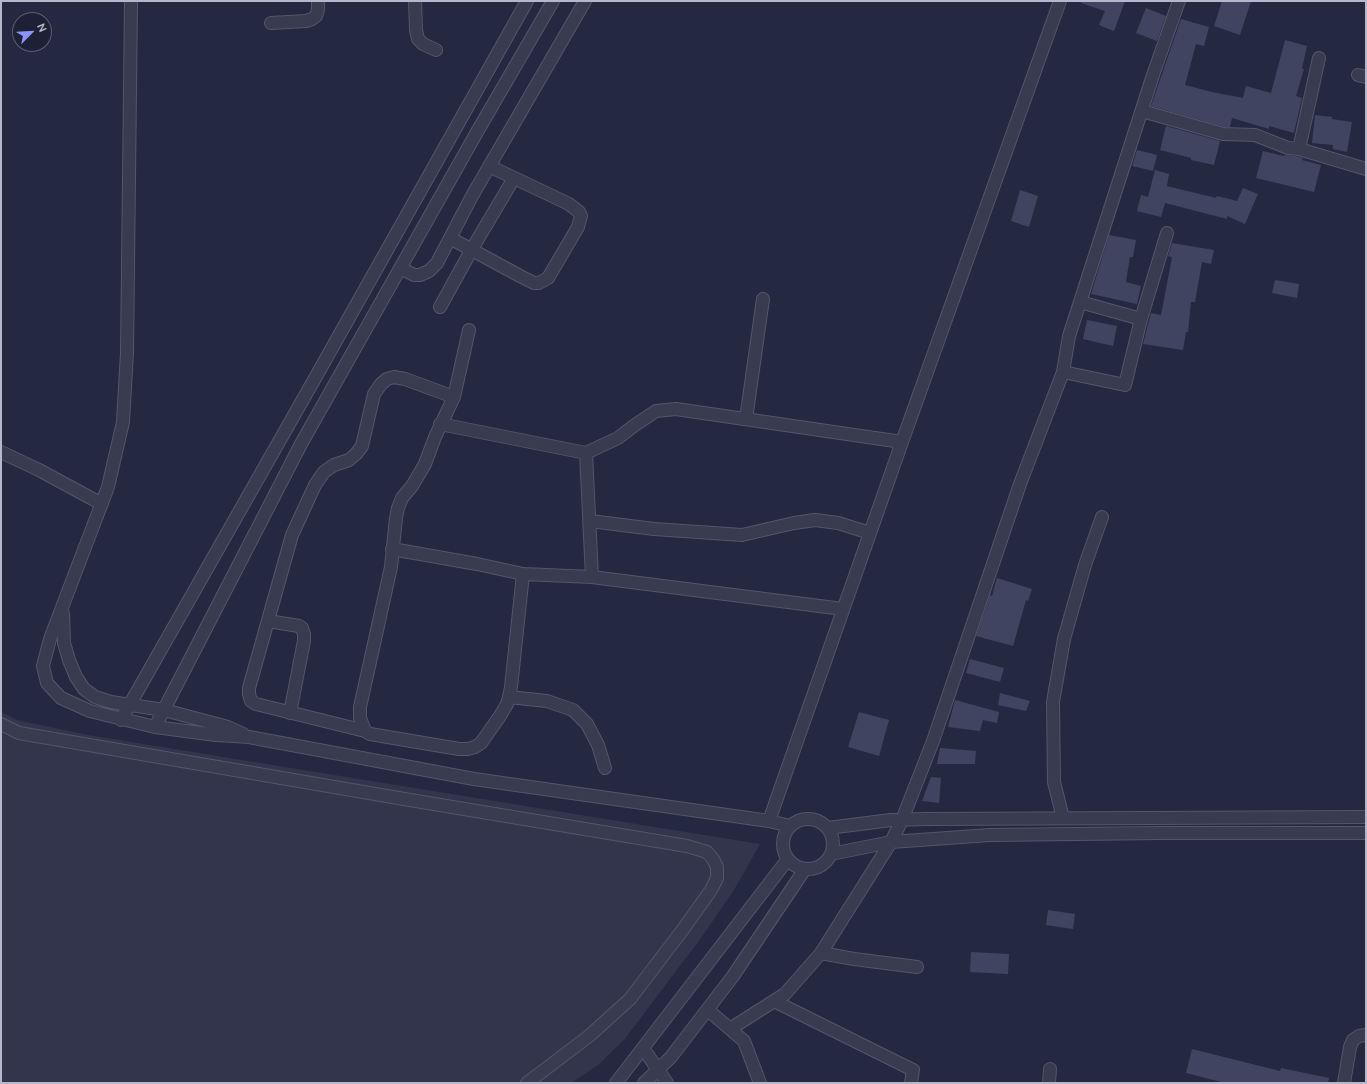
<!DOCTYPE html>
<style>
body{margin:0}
#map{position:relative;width:1367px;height:1084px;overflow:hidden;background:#252841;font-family:Ubuntu,sans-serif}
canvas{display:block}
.frame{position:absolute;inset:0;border:2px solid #b5b7cb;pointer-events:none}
.north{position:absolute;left:12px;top:12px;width:40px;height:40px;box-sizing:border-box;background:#1e2035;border:1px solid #5a5c71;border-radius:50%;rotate:66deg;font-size:11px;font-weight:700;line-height:16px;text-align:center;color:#b5b7cb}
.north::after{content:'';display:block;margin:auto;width:14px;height:18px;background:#8b93fa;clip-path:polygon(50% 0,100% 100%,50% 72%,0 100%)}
</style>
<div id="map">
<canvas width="1367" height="1084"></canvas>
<div class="frame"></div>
<div class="north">N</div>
</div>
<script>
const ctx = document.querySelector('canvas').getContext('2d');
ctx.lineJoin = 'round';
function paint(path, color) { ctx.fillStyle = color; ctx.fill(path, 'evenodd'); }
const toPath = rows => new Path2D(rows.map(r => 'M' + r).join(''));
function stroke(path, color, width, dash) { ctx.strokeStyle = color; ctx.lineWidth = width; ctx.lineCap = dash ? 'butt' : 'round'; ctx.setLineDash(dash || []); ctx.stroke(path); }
paint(toPath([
 [1,712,17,720,88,735,760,844,734,890,701,938,624,1040,598,1065,571,1083,1,1083]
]), '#33354d');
paint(toPath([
 [1081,1,1125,1,1114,31,1099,25,1105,11,1081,3],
 [1222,1,1251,1,1240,35,1214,26],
 [1146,8,1166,16,1157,41,1136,33],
 [1181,19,1209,27,1204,46,1196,44,1185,85,1212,92,1243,98,1246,86,1271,93,1285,40,1307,46,1302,69,1304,69,1296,96,1302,98,1294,133,1269,126,1269,129,1232,118,1230,127,1224,127,1151,106],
 [1315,115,1332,117,1332,119,1352,122,1347,152,1333,149,1333,145,1312,143],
 [1166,126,1220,141,1214,165,1191,160,1191,158,1160,150],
 [1137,150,1157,155,1153,171,1132,166],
 [1263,151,1284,156,1284,155,1295,156,1303,158,1302,160,1321,165,1314,192,1256,178],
 [1155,170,1169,174,1167,186,1216,198,1217,196,1237,201,1243,188,1258,194,1245,224,1227,216,1227,219,1165,203,1161,217,1137,211,1141,195,1148,197],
 [1020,190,1038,196,1029,227,1011,221],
 [1109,235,1136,240,1133,257,1130,257,1126,282,1141,286,1137,304,1091,294],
 [1172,243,1214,250,1211,264,1202,262,1195,302,1191,302,1188,332,1186,332,1183,350,1143,344,1151,313,1161,315,1172,257,1168,256],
 [1275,280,1299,284,1297,298,1272,293],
 [1087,320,1117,326,1113,346,1083,339],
 [997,578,1032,589,1028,601,1026,600,1013,646,976,636,990,595,992,596],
 [970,659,1004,668,1000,682,966,673],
 [1000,693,1030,701,1026,711,998,705],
 [955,700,999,712,997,723,983,720,980,731,948,727],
 [859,712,889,720,879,756,848,747],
 [940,748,976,751,975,764,937,764],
 [931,777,941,778,939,803,922,801],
 [1048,910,1075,914,1073,929,1046,925],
 [971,952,1009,954,1008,974,970,972],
 [1192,1049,1280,1071,1281,1068,1329,1078,1328,1083,1225,1083,1186,1073]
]), '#414461');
const minor = toPath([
 [131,1,127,353,123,422,108,487,50,639,43,666,47,683,61,698,90,711,155,727,216,735,249,737,474,779,769,821,790,826],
 [415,1,416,30,418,39,423,44,436,50],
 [271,23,306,21,312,19,316,16,318,10,318,1],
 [1358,75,1366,77],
 [1142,111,1223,134,1255,135,1288,148,1299,149,1366,169],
 [1299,149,1319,58],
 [450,238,520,276,534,283,539,283,548,278,578,227,581,216,579,212,569,204,489,166],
 [400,268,414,275,420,275,429,271,437,263,472,196,585,1],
 [440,307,472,249,514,178],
 [1141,319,1167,233],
 [469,330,454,397,435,437,425,464,412,486,402,498,398,508,396,518,391,567,360,707,360,718,365,731,370,734,459,749,468,749,475,747,481,743,500,716,507,704,509,697,511,687,523,574],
 [1063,372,1125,385,1141,319,1080,302],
 [746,419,763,299],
 [440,424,586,453,618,438,635,425,656,411,676,409,902,442],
 [1,452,39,470,102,504],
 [586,453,592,577,843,609],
 [590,521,654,529,742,535,794,523,815,520,838,523,870,533],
 [392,549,477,564,523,574,592,577],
 [63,613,64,643,69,660,76,677,84,689,95,697,111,702,164,710,228,727,243,734],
 [268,621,299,626,302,628,304,634,304,641,290,713],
 [509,697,547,701,573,710,587,724,598,745,605,768],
 [121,720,314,380,527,1],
 [1,724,19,733,410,800,687,846,707,852,713,859,717,867,717,878,711,890,684,928,630,999,589,1036,527,1083],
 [155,727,301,444,477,132,553,1],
 [365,731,256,704,251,701,249,694,249,688,292,535,315,485,324,472,334,465,349,460,356,454,362,446,374,394,381,384,387,379,394,377,405,379,454,397],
 [1063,818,1054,782,1053,702,1064,639,1085,565,1102,517],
 '783 844a25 25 0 1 1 50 0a25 25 0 1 1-50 0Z',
 [769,821,902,442,1060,1],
 [828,828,891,820,926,819,1366,817],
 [831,854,891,842,990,835,1160,833,1366,833],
 [821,953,854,959,917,967],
 [774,1001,913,1070,911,1083],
 [708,1010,744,1041,760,1083],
 [730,1029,785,994,821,953,891,842,902,820,933,741,1020,484,1063,372,1069,336,1080,302,1153,75,1179,1],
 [643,1048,667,1083],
 [616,1083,788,859],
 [644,1083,671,1057,733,976,805,869],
 [1049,1083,1050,1069],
 [1344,1083,1350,1047,1353,1040,1359,1036,1366,1035]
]);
stroke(minor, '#54566b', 14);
stroke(minor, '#393b50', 12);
</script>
